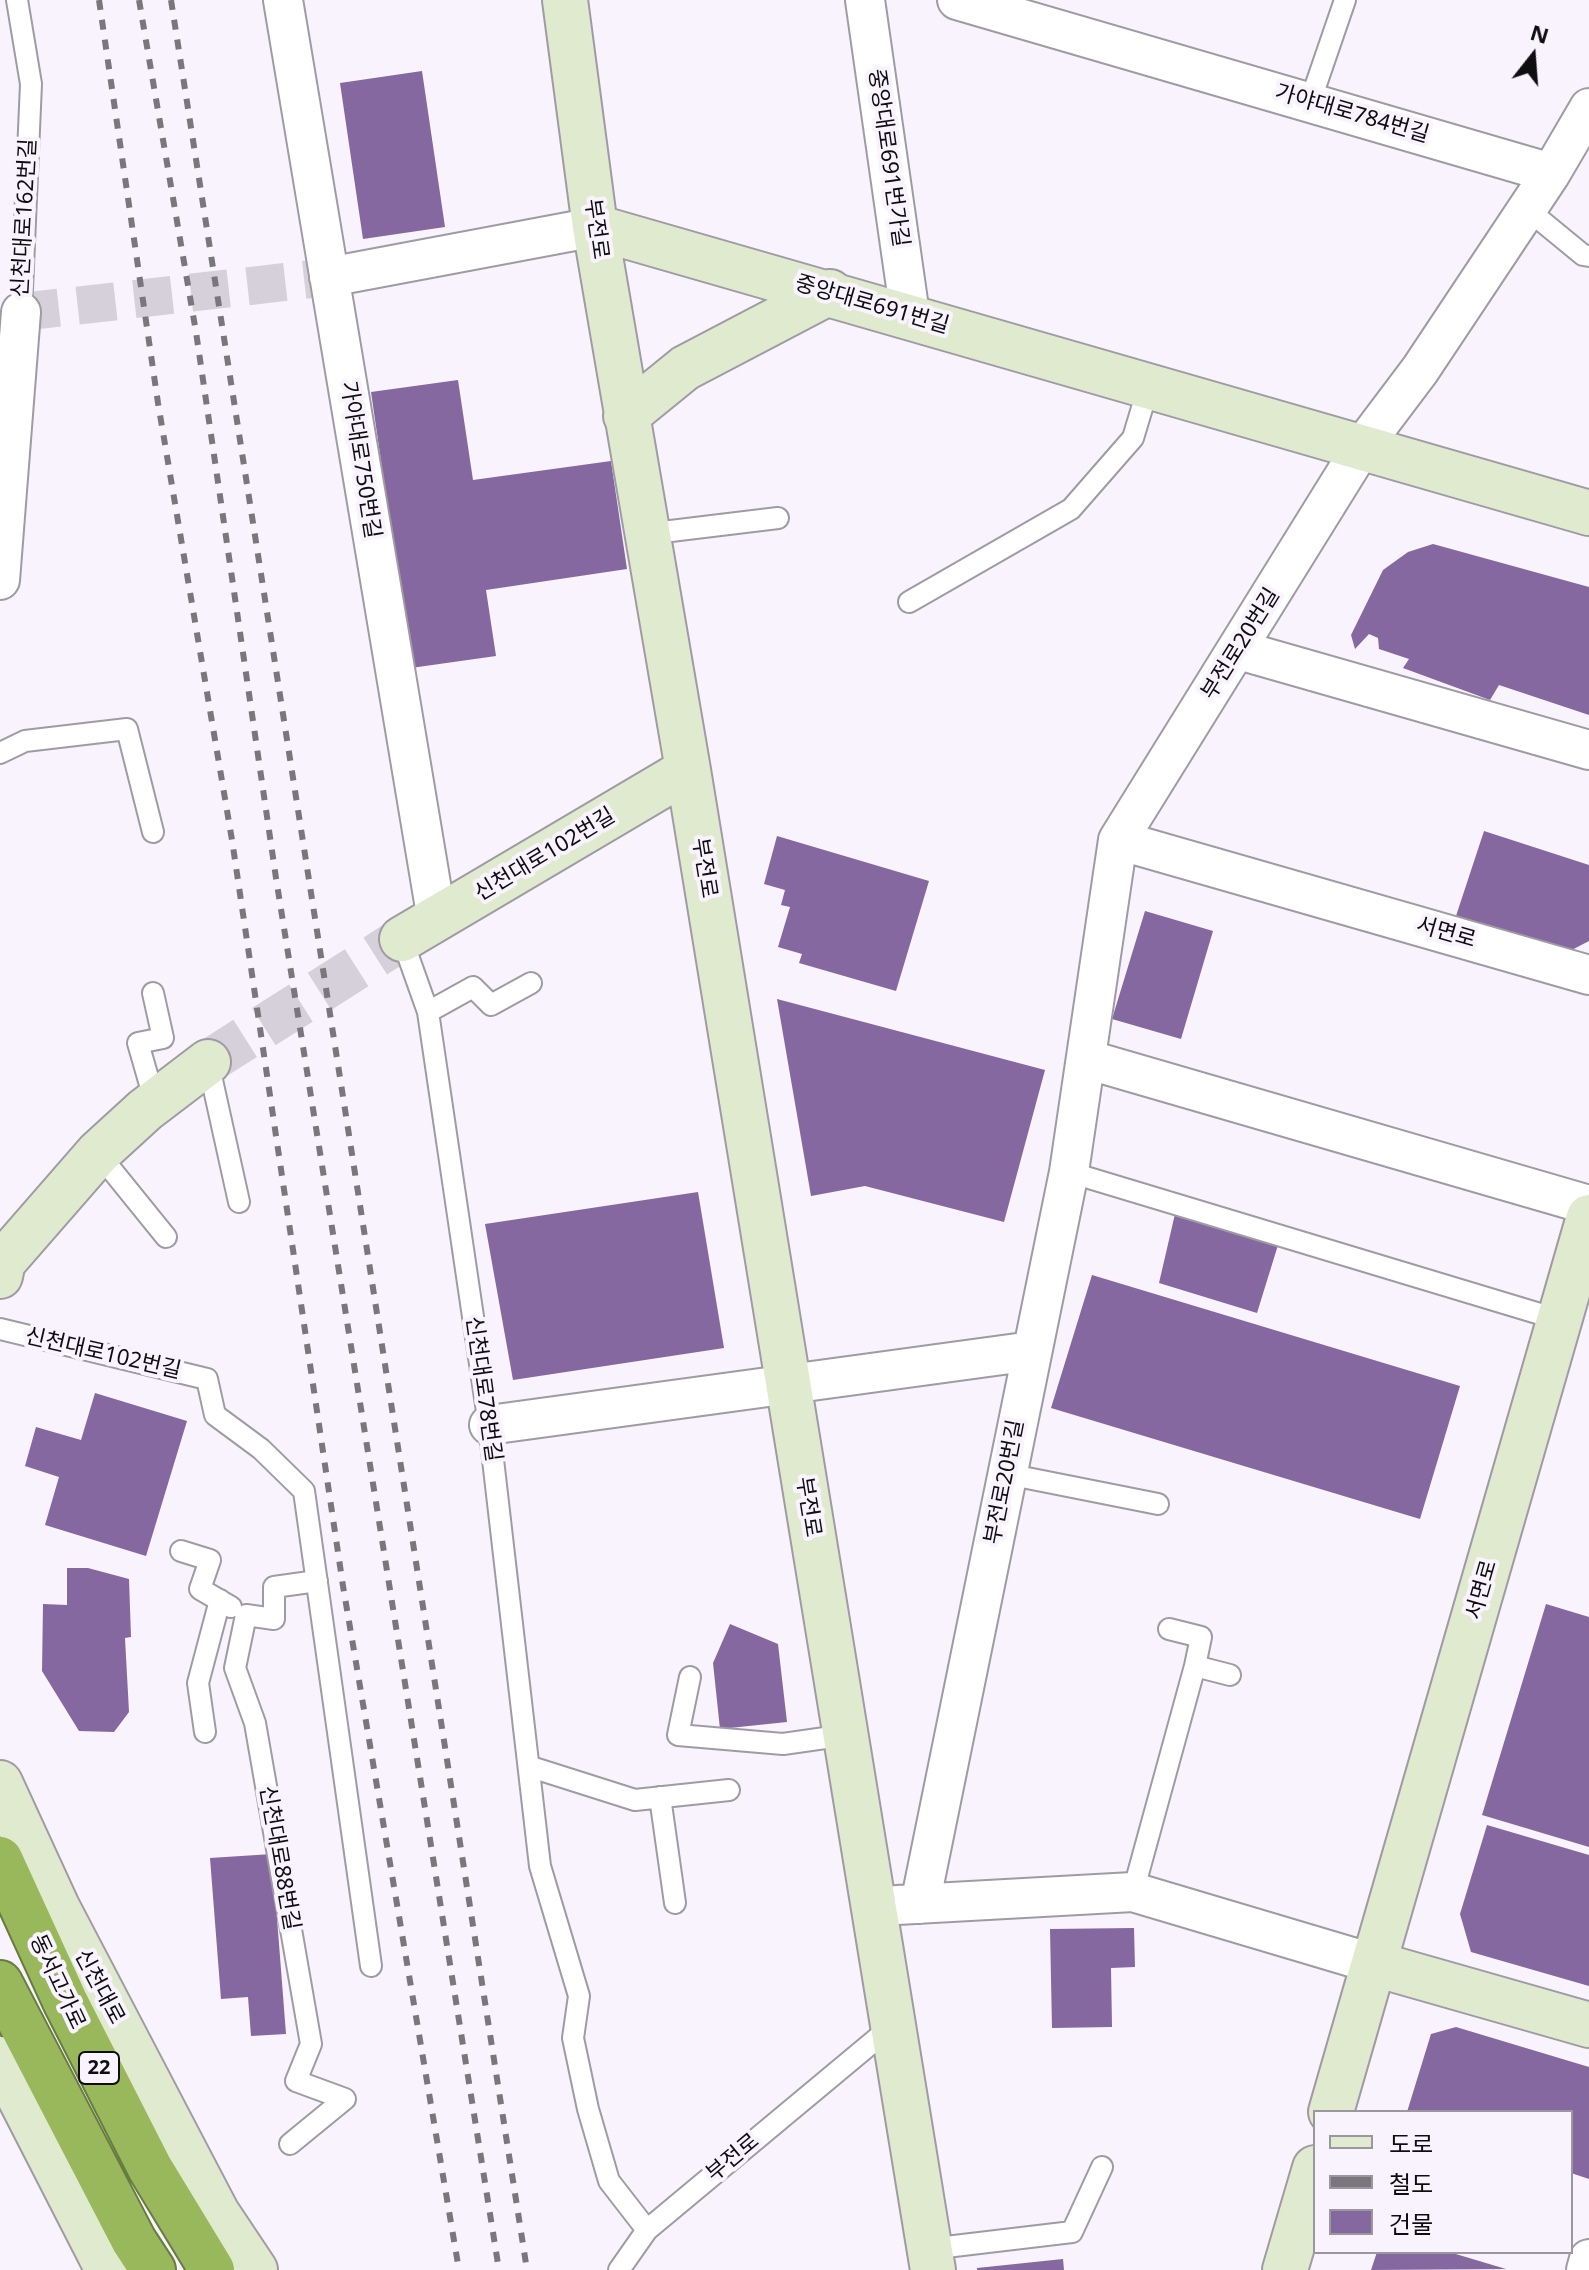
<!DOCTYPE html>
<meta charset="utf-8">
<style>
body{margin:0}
#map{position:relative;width:1589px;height:2270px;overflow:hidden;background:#f8f3fc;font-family:"Noto Sans","Noto Sans KR",sans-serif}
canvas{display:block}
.legend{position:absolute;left:1313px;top:2110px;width:260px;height:144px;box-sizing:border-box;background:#f8f3fc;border:2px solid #9a979e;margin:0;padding:10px 14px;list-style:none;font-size:24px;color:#0e0d10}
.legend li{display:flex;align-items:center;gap:16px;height:40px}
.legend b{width:40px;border:2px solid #9a979e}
.north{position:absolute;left:1493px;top:16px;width:80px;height:80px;-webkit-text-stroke:6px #f8f3fc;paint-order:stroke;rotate:17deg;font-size:22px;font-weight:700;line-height:32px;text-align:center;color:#0e0d10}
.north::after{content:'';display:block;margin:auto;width:28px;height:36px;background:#0e0d10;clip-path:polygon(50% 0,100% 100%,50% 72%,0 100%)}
</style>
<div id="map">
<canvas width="1589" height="2270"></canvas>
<ul class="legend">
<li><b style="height:10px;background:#e0eace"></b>도로</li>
<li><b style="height:10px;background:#7a777c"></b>철도</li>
<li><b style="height:22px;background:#85689f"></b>건물</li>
</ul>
<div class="north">N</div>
</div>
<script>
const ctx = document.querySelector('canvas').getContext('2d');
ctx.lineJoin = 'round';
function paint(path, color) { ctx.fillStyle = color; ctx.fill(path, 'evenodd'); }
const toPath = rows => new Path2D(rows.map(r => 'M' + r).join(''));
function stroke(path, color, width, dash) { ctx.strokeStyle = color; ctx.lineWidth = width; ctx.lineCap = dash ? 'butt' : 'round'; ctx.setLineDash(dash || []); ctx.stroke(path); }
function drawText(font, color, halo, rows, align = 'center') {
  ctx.font = font + ' "Noto Sans","Noto Sans KR",sans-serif'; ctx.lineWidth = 8; ctx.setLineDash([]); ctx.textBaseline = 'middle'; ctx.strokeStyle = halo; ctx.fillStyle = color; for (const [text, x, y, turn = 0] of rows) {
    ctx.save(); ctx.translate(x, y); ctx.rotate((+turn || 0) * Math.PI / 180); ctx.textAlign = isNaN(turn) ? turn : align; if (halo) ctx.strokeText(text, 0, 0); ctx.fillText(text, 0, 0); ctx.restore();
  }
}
paint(toPath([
 [422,71,445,227,363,239,340,83],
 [458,380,473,480,611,461,627,569,486,590,496,656,411,668,371,392],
 [1433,544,1589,587,1589,715,1499,685,1490,700,1403,668,1409,659,1379,649,1378,638,1369,634,1355,649,1351,635,1383,570,1408,552],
 [1484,831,1589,865,1589,941,1564,954,1455,919],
 [777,836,929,881,896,991,799,963,802,954,778,947,790,907,781,905,785,890,764,884],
 [1145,911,1213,931,1181,1039,1112,1019],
 [777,999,1045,1070,1004,1222,865,1186,811,1196],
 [698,1192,724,1348,513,1380,485,1224],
 [1175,1214,1278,1245,1257,1313,1159,1283],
 [1092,1275,1460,1386,1420,1519,1051,1408],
 [95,1393,187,1421,146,1556,45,1525,59,1477,25,1466,36,1427,81,1440],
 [67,1568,88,1568,129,1579,131,1637,125,1638,129,1712,114,1732,79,1731,42,1671,43,1604,67,1605],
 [1546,1604,1589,1617,1589,1847,1482,1815],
 [730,1624,778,1644,787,1722,720,1729,713,1663],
 [1487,1825,1589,1855,1589,1986,1471,1952,1460,1914],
 [272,1854,286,2034,251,2036,248,1997,221,1999,210,1858],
 [1134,1928,1135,1967,1111,1968,1112,2027,1052,2028,1050,1929],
 [1456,2027,1589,2067,1589,2179,1571,2173,1571,2112,1407,2112,1431,2034],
 [1377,2252,1449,2252,1506,2269,1371,2270],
 [1063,2259,1064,2270,977,2270,977,2268]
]), '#85689f');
stroke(toPath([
 [21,312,329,277]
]), '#d5d0d9', 38, [38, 19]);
stroke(toPath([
 [208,1062,402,939]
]), '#d5d0d9', 44, [44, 22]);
const lane = toPath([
 [17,0,31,84,21,312],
 [1310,102,1345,0],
 [1527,209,1583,255,1589,256],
 [646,534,778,518],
 [909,602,1071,509,1133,438,1149,385],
 [0,753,25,741,127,729,153,832],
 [402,939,428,1012,489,1425,540,1866,579,1996,573,2038,588,2109,609,2181,647,2230],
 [153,993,163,1038,138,1043,155,1102],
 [428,1012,473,987,491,1005,531,983],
 [208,1062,239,1202],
 [98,1153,166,1237],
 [1069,1172,1560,1320],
 [0,1329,207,1379,215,1415,261,1449,304,1491,371,1966],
 [1007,1474,1158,1504],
 [181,1551,210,1560,200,1589,231,1607],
 [1169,1629,1201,1637,1195,1666,1230,1675],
 [690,1677,678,1735,783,1744,846,1735],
 [205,1732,198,1683,220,1600],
 [531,1767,635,1800,729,1790],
 [660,1797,675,1903],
 [1133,1892,1195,1666],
 [290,2144,345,2099,296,2081,311,2044,255,1723,235,1668,246,1615,274,1619,274,1587,317,1581],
 [929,2249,1072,2232,1102,2167],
 [619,2270,647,2230,892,2026]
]);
const street = toPath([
 [283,0,437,920],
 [865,0,910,315],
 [957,0,1551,173],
 [329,277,595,227],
 [0,580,21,312],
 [1239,650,1589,750],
 [1118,840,1589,975],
 [1086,1059,1589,1205],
 [489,1425,1032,1351],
 [920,1904,1069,1172,1118,840,1362,447,1420,370,1551,173,1589,108],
 [897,1905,1133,1892,1375,1964],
 [1586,2270,1589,2259]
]);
const secondary = toPath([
 [565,0,595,227,688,770,933,2270],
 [595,227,1589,513],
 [626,416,685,368,830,292],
 [402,939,688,770],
 [0,1276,3,1262,98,1153,145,1110,208,1062],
 [0,1783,57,1907,217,2213,255,2270],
 [1375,1964,1589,2025],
 [0,2059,108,2270],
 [1331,2112,1589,1217],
 [1285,2270,1315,2168]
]);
const highway = toPath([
 [0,1859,65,2001,150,2168,212,2270],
 [0,1983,134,2241,153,2270]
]);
stroke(lane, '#9f9ba4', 24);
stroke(street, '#9f9ba4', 42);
stroke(secondary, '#9f9ba4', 48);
stroke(highway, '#687c41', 48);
stroke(lane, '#fff', 20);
stroke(street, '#fff', 38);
stroke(secondary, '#e0eace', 44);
stroke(highway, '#99b85b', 44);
stroke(toPath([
 [99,0,158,403,232,840,343,1586,459,2270],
 [139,0,196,332,276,878,499,2270],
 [171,0,527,2270]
]), '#7a777c', 6, [10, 10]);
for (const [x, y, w] of [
 [99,2068,40]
]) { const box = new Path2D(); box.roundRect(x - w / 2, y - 16, w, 32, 6); ctx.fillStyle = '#f8f3fc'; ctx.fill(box); stroke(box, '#0e0d10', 2); }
drawText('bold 20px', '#0e0d10', null, [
 ["22",99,2068]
]);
drawText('22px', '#0e0d10', '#f8f3fc', [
 ["가야대로784번길",1352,114,16],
 ["중앙대로691번가길",888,158,82],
 ["신천대로162번길",25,218,-87],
 ["부전로",596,229,82],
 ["중앙대로691번길",872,305,16],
 ["가야대로750번길",360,460,81],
 ["부전로20번길",1241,644,-58],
 ["신천대로102번길",545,855,-31],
 ["부전로",704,868,81],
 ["서면로",1446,933,16],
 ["신천대로102번길",103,1354,13],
 ["신천대로78번길",483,1389,82],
 ["부전로20번길",1005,1482,-79],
 ["부전로",808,1507,81],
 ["서면로",1482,1590,-74],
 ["신천대로88번길",279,1858,80],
 ["동서고가로",57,1982,65],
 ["신천대로",99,1987,62],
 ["부전로",733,2158,-40]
]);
</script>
